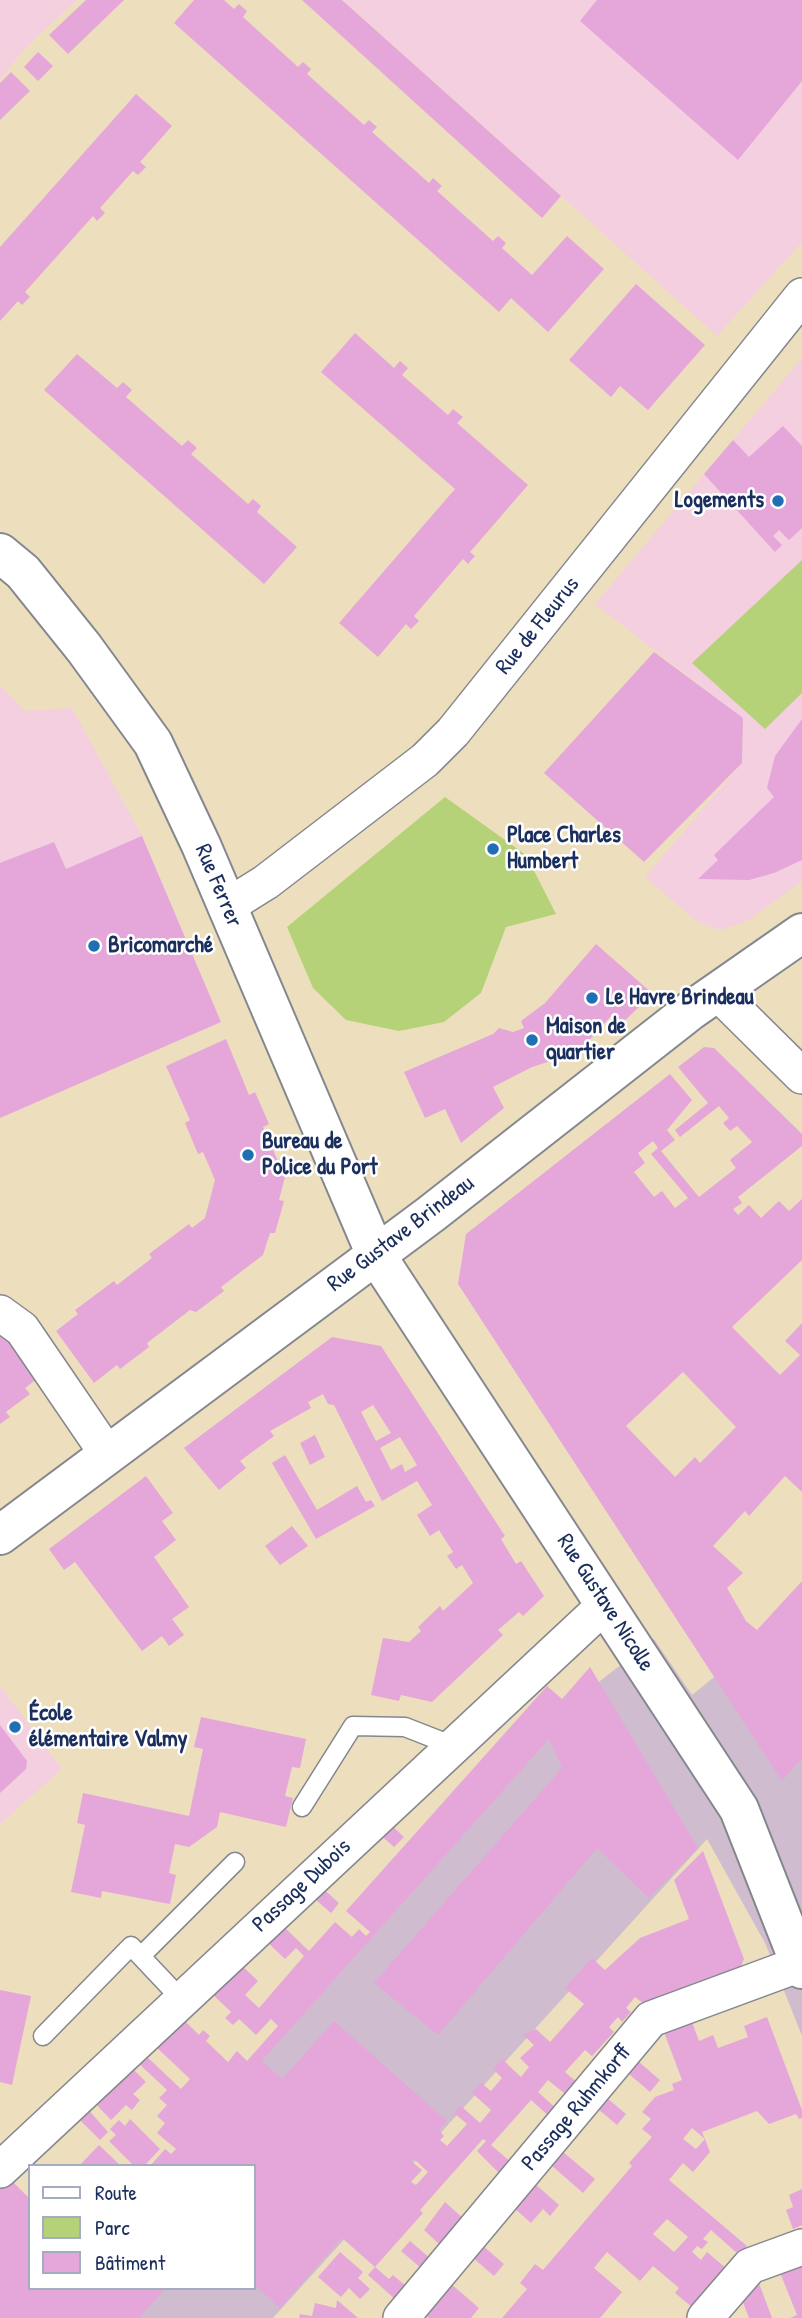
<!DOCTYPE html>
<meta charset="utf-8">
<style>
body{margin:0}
#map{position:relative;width:802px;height:2318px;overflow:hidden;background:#eddfbd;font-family:"Patrick Hand",sans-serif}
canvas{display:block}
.legend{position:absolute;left:28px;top:2164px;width:228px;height:126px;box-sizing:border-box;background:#fff;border:2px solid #a4acbf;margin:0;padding:9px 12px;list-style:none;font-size:21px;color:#1b2f5e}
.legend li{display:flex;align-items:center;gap:14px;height:35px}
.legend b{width:35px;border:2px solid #a4acbf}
</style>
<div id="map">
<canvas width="802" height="2318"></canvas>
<ul class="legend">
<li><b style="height:9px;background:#fff"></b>Route</li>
<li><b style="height:19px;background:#b5d279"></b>Parc</li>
<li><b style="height:19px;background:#e5a6da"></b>Bâtiment</li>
</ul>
</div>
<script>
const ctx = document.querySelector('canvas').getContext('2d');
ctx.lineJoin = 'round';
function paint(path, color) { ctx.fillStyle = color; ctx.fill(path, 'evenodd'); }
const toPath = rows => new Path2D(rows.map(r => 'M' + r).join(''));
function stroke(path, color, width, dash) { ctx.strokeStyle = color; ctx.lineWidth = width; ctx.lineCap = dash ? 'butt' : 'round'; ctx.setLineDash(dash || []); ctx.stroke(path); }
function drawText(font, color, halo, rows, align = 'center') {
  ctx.font = font + ' "Patrick Hand",sans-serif'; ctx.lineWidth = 5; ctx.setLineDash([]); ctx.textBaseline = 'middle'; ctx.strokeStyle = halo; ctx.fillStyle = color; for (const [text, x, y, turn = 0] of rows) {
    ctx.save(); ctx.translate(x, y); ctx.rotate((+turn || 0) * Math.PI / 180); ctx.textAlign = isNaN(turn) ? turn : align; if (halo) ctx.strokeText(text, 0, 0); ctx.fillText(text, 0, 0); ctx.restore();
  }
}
paint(toPath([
 [0,0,77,0,25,48,0,80],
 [343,0,802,0,802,242,717,336],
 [802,358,802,881,749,920,725,929,717,929,696,921,645,877,742,763,743,719,595,604],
 [0,686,25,711,72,708,142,836,221,1022,0,1118],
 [0,1686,62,1769,0,1824]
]), '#f3cfe0');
paint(toPath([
 [802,1582,802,2036,765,1943,707,1839,273,2318,32,2318,58,2288,254,2288,254,2166,168,2166,600,1681,654,1639,692,1695,714,1677]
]), '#cfbdcf');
paint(toPath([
 [802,560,802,693,765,729,692,663],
 [445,797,526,855,556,914,506,927,481,993,444,1022,399,1031,346,1020,313,988,287,927]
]), '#b5d279');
paint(toPath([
 [86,0,124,0,68,54,49,35],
 [194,0,224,0,234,9,239,4,247,11,243,17,298,67,303,62,311,69,307,74,364,125,369,120,377,127,372,132,429,183,433,178,442,186,437,191,493,241,498,236,506,243,502,248,532,275,567,236,604,269,548,332,511,298,499,312,174,23],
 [302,0,342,0,561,196,542,218],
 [597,0,802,0,802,81,738,160,580,21],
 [38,52,53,66,38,81,24,67],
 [11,72,30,91,0,120,0,83],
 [136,94,172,126,140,162,146,167,138,175,133,171,100,208,105,213,97,221,93,216,25,292,30,297,22,305,18,301,0,321,0,247],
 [636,284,705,345,648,410,620,386,611,397,569,360],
 [355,333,394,368,400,361,408,368,402,375,448,415,453,409,463,417,457,423,528,485,470,552,475,556,468,564,463,559,414,616,419,621,411,629,406,624,378,657,339,623,455,489,321,372],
 [77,354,117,388,123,382,132,390,126,397,182,446,188,440,197,448,191,454,248,504,253,499,261,506,257,512,297,547,264,584,44,390],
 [783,426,802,446,802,528,789,540,779,530,773,536,782,545,775,552,704,474,733,440,749,457],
 [654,652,743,718,742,763,644,862,544,773],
 [802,719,802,860,774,873,749,880,698,879,718,860,714,855,774,797,767,788,775,756],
 [142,836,221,1022,0,1118,0,863,54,842,66,869],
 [596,944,653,994,622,1023,612,1015,584,1046,569,1055,532,1067,493,1087,504,1108,461,1143,445,1109,425,1118,404,1072,493,1034,499,1028,513,1032,524,1028,521,1021,545,1003],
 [226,1039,249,1095,255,1092,269,1124,263,1127,285,1177,279,1200,284,1201,275,1233,270,1233,263,1255,221,1287,224,1291,196,1312,190,1310,147,1343,149,1347,120,1369,117,1365,94,1383,56,1331,78,1314,75,1310,114,1281,117,1285,152,1258,149,1254,189,1224,192,1228,205,1218,215,1180,203,1152,198,1154,185,1123,190,1120,166,1066],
 [704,1047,714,1048,802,1134,802,1146,738,1197,742,1203,733,1209,738,1215,749,1205,761,1218,779,1201,789,1211,802,1199,802,1260,732,1327,780,1375,800,1355,785,1341,802,1323,802,1492,785,1476,749,1516,745,1511,713,1546,743,1573,727,1588,746,1621,757,1630,802,1581,802,1758,782,1781,458,1284,466,1234,670,1074,692,1100,667,1130,675,1140,661,1151,699,1197,736,1168,730,1160,752,1142,737,1126,730,1131,723,1123,729,1118,719,1106,680,1137,675,1130,708,1103,678,1067],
 [653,1141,658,1148,651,1154,688,1198,675,1208,662,1191,654,1197,634,1172,645,1163,638,1153],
 [683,1372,736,1427,700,1463,695,1457,675,1477,626,1426],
 [12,1327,46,1372,25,1388,30,1394,6,1412,10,1417,0,1424,0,1335],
 [332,1337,381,1346,505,1536,501,1539,516,1564,521,1561,544,1596,523,1616,519,1612,498,1630,503,1635,432,1702,401,1695,399,1701,371,1695,383,1638,409,1642,421,1631,418,1627,440,1606,443,1611,473,1583,462,1565,456,1569,447,1556,453,1552,439,1530,430,1536,417,1515,432,1505,417,1481,382,1501,334,1405,328,1404,323,1394,308,1402,311,1408,270,1431,274,1436,240,1461,246,1468,219,1490,184,1448],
 [373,1405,391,1433,376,1441,361,1412],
 [400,1437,417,1465,405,1472,402,1464,391,1470,380,1448],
 [315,1435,325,1457,310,1465,300,1443],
 [285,1455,317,1510,357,1486,366,1502,371,1500,375,1506,316,1539,272,1463],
 [146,1476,173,1513,162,1521,176,1540,154,1557,189,1607,172,1619,184,1635,169,1646,162,1636,142,1651,75,1562,64,1570,49,1549],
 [292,1526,308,1546,280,1565,265,1546],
 [590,1667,698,1848,649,1898,597,1848,438,2035,374,1983,562,1768,549,1739,262,2061,282,2079,334,2021,447,2121,439,2130,444,2136,440,2140,447,2146,467,2124,454,2113,461,2106,480,2123,491,2110,472,2093,481,2083,491,2091,502,2078,493,2069,502,2059,521,2077,529,2067,520,2058,534,2045,523,2035,536,2029,550,2042,584,2004,565,1988,592,1958,605,1970,640,1938,689,1919,674,1880,703,1851,744,1959,740,1968,647,2006,635,1997,626,2008,631,2012,622,2022,618,2017,609,2027,614,2032,592,2056,585,2050,565,2072,579,2084,569,2097,548,2080,538,2092,558,2110,551,2118,531,2100,491,2145,512,2163,502,2176,477,2151,486,2141,483,2139,420,2210,423,2213,375,2267,342,2238,280,2308,254,2284,254,2166,150,2166,165,2149,171,2154,176,2149,157,2133,165,2123,157,2116,167,2105,159,2098,167,2090,136,2061,143,2053,181,2089,190,2079,153,2044,181,2017,199,2035,203,2030,210,2036,206,2041,228,2062,237,2051,247,2061,278,2026,271,2019,256,2035,239,2019,233,2025,225,2018,231,2012,209,1991,239,1963,258,1981,245,1995,259,2008,304,1956,296,1948,285,1959,264,1939,280,1923,309,1951,335,1922,352,1937,359,1929,366,1936,370,1932,346,1911,547,1686,562,1699],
 [414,2159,428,2172,416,2185,411,2182,422,2170,411,2161],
 [201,1717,306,1739,300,1768,292,1767,285,1796,293,1798,286,1827,220,1812,217,1827,189,1847,175,1844,169,1873,176,1875,170,1904,102,1891,101,1898,71,1892,85,1825,77,1823,83,1793,189,1816,203,1749,194,1747],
 [0,1725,27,1761,26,1769,0,1793],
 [388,1822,404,1837,394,1847,377,1832],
 [320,1886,339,1903,331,1913,310,1895],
 [0,1990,31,1996,12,2085,0,2082],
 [767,2017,802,2110,802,2118,799,2119,796,2114,769,2124,757,2111,702,2132,705,2139,692,2128,683,2139,696,2149,705,2139,710,2152,693,2172,683,2163,669,2180,747,2246,739,2255,711,2230,703,2239,708,2242,702,2249,697,2246,692,2252,701,2260,707,2252,727,2269,693,2308,675,2293,679,2288,653,2266,640,2281,607,2252,594,2268,622,2292,600,2318,502,2318,527,2289,520,2283,535,2264,543,2270,632,2166,629,2163,652,2137,642,2129,651,2119,642,2112,655,2097,674,2090,672,2084,682,2080,664,2032,692,2022,699,2041,713,2035,718,2048,748,2037,744,2026],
 [667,2219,688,2237,674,2252,653,2234],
 [639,2062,660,2080,650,2092,629,2074],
 [130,2066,146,2082,133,2094,140,2100,132,2110,126,2105,111,2120,93,2101],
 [607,2098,626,2114,617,2125,598,2109],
 [86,2107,108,2132,100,2140,77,2117],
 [130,2119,160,2149,144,2166,134,2166,109,2141,116,2135,110,2129,119,2120,125,2126],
 [99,2145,121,2166,79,2166],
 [562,2151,595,2179,583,2193,551,2165],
 [10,2179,30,2199,30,2288,166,2288,139,2318,0,2318,0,2189],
 [534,2183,559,2205,550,2216,543,2209,531,2223,514,2208],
 [802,2189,802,2225,793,2229,786,2210,793,2207,789,2195],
 [445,2202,465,2220,441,2246,424,2230],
 [410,2241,431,2259,422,2269,401,2251],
 [482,2245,504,2264,494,2276,472,2257],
 [340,2252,363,2272,358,2278,370,2289,360,2299,349,2288,341,2297,318,2277],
 [802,2261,802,2318,790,2318,797,2315,779,2270],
 [375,2267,389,2279,393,2275,407,2287,396,2300,368,2275],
 [757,2278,772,2318,749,2318,741,2297],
 [450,2283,479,2308,471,2318,429,2318,425,2315],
 [337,2300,358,2318,299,2318,300,2314,312,2316,315,2303,336,2308]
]), '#e5a6da');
const service = toPath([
 [302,1807,353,1726,405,1727,451,1745],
 [141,1956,235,1862],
 [43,2036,131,1946,182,2000]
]);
const minor = toPath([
 [226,907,266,882,425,760,453,732,802,296],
 [717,992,802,1076],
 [0,1313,22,1329,108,1455],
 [0,2170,606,1604],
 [401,2318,651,2019,800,1964],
 [705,2318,750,2266,802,2247]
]);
const tertiary = toPath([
 [0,553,23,572,84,648,153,743,201,845,376,1255,739,1809,802,1969],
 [0,1535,431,1214,690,1011,802,933]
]);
stroke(service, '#84878e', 21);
stroke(minor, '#84878e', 38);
stroke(tertiary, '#84878e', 42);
stroke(service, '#fff', 18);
stroke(minor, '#fff', 35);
stroke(tertiary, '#fff', 38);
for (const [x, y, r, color] of [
 [778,501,7,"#1f6fb2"],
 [493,849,7,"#1f6fb2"],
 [94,946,7,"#1f6fb2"],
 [592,998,7,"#1f6fb2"],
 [532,1040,7,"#1f6fb2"],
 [248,1155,7,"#1f6fb2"],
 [15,1727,7,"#1f6fb2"]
]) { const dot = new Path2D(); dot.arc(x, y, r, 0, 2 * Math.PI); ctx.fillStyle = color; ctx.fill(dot); stroke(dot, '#fff', 2.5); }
drawText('bold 23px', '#1b2f5e', '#fff', [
 ["Logements",764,501,"right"],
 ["Place Charles",507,836],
 ["Humbert",507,862],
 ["Bricomarché",108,946],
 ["Le Havre Brindeau",606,998],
 ["Maison de",546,1027],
 ["quartier",546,1053],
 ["Bureau de",262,1142],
 ["Police du Port",262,1168],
 ["École",29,1714],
 ["élémentaire Valmy",29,1740]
], 'left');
drawText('23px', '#1b2f5e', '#fff', [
 ["Rue de Fleurus",538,626,-51],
 ["Rue Ferrer",218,886,67],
 ["Rue Gustave Brindeau",401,1234,-37],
 ["Rue Gustave Nicolle",605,1603,57],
 ["Passage Dubois",302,1886,-43],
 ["Passage Ruhmkorff",577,2108,-50]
]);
</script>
